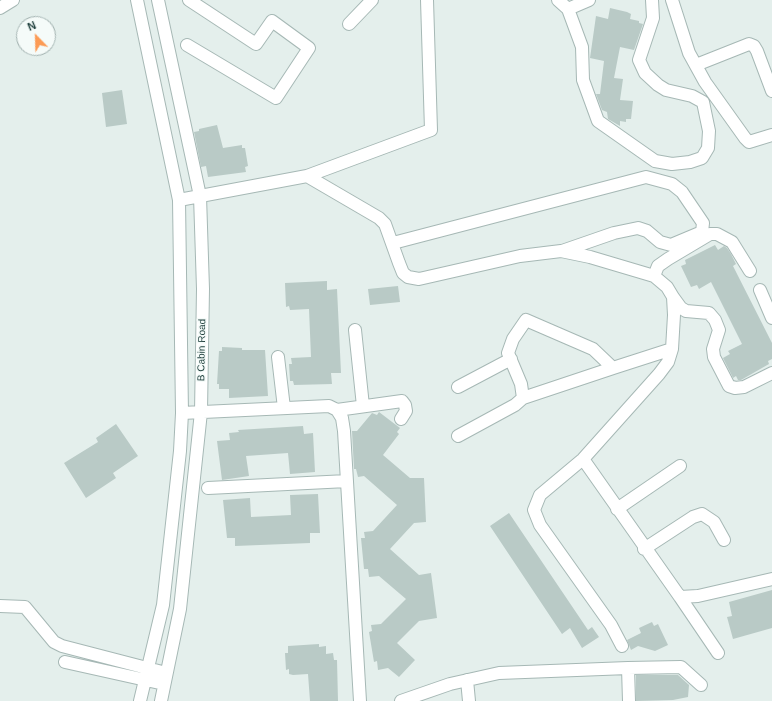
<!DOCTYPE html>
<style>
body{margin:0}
#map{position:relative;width:772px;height:701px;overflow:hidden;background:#e4efec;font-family:Helvetica,sans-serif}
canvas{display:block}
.north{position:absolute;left:16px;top:16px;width:40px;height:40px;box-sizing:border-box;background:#f5fbf9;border:1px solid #a1b1af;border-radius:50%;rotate:337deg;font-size:11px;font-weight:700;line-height:16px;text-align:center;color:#22423f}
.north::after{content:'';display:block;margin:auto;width:14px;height:18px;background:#fc9b55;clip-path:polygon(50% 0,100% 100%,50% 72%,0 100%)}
</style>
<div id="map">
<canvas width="772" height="701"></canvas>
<div class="north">N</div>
</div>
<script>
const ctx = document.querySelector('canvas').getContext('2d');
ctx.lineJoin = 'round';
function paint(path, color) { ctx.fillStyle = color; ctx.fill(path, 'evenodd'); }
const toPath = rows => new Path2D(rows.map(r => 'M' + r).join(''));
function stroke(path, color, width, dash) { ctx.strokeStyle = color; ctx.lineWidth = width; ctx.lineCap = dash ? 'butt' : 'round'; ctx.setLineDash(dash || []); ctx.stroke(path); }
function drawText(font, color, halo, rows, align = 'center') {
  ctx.font = font + ' Helvetica,sans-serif'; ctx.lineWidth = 3; ctx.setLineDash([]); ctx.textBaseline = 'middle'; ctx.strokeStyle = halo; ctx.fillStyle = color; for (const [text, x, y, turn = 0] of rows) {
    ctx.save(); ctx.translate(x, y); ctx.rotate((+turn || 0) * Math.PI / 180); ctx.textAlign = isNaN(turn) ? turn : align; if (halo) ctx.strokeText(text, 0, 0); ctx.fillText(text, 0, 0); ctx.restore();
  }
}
paint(toPath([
 [610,8,627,12,631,14,630,19,639,21,639,23,643,24,634,50,620,47,614,78,623,79,620,100,633,101,631,119,626,119,626,122,620,121,620,126,608,119,607,112,602,110,596,94,600,94,604,61,590,58,596,16,608,19],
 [122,90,127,124,106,127,102,93],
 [217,125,223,148,242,145,242,148,245,148,248,166,245,167,246,172,208,177,206,166,201,167,194,132,199,131,199,129],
 [715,245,718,250,724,246,727,248,731,254,736,264,733,266,772,343,772,359,768,361,769,364,741,380,738,380,736,376,733,378,723,358,730,354,728,351,742,344,711,282,699,289,697,285,691,287,681,266,686,264,685,260],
 [327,281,327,290,337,289,341,373,331,373,332,384,294,385,293,381,290,381,289,364,292,364,291,358,311,357,309,309,290,310,289,306,286,307,285,283],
 [398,286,400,302,370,305,368,289],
 [222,347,242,348,242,350,265,350,268,396,229,398,229,389,219,389,219,384,217,384,219,351,222,351],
 [379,412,400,428,397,432,399,434,383,455,410,478,424,478,426,522,414,523,390,549,419,575,431,573,437,618,419,621,397,643,415,660,399,677,388,668,378,670,377,661,374,662,369,632,372,631,371,625,381,624,406,599,379,576,369,577,368,569,364,569,361,538,365,538,364,532,373,531,397,505,364,476,358,477,356,469,354,469,352,431,357,431,372,413,377,415],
 [116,424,138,456,113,473,116,478,86,498,64,463,98,442,96,438],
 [303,426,304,434,313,433,315,472,290,474,288,453,246,456,249,476,222,480,217,441,230,440,229,433,239,432,238,430],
 [318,494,320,533,310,533,310,543,235,546,235,538,227,538,223,500,250,498,251,517,291,515,290,495],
 [509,513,588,630,592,627,599,637,582,648,570,628,562,634,490,526],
 [772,590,772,628,733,639,727,617,732,616,729,602],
 [652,622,654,626,658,624,668,645,655,651,638,646,631,650,627,640,641,633,639,628],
 [319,644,319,647,326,646,326,654,333,653,334,660,337,660,338,701,310,701,308,674,293,675,289,674,289,669,286,670,285,653,288,653,288,646],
 [636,675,678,675,689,685,688,697,673,700,636,701]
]), '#b9cac6');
const minor = toPath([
 [137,0,179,200,182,413,180,451,163,605,140,701],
 [158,0,200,196,203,289,201,412,180,609,161,701],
 [558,0,568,9,582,47,583,80,598,121,655,161,672,164,690,162,702,158,708,148,709,131,703,102,692,96,666,90,658,85,645,73,639,60,653,18,652,0],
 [672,0,689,53,705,82,745,138,749,142,772,135],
 [0,8,13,0],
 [568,9,589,0],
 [349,24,372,0],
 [187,45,276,98,309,48,272,21,256,44,189,0],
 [696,65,749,44,754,46,757,51,772,91],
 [307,176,379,218,385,224,399,263,403,273,408,277,419,279,520,256,561,251,590,257,654,276,667,287,673,297,674,315,672,349,668,362,659,374,583,459,540,495,534,510,540,525,611,625,622,646],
 [179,200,307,176,431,130,427,0],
 [393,243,646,177,672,184,682,192,703,223,702,232,671,245,660,242,647,231,638,228,614,233,562,251],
 [654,276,658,266,668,259,710,234,717,234,732,242,750,271],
 [760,290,772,318],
 [673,297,681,308,686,311,709,313,715,320,719,330,713,349,714,357,729,386,735,388,744,387,772,373],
 [355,330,363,406],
 [278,357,284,408],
 [458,387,511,359],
 [523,398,613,368],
 [337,410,402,401,405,405,406,411,401,419],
 [182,413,329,406,337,410,342,418,344,431,360,701],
 [458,436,515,405,523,398,521,384,508,353,513,339,526,320,593,349,613,368,672,349],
 [583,459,680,597,698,596,772,579],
 [208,488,347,481],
 [617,509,680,466],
 [644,549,693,517,702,514,714,522,724,540],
 [680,597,718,653],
 [0,606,25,607,54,642,62,646,166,673],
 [65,662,164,684],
 [628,668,629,701],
 [467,680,469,701],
 [401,701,450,684,499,673,628,668,681,667,701,685]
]);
stroke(minor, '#a6b8b5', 14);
stroke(minor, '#fff', 12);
drawText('10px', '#22423f', '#f5fbf9', [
 ["B Cabin Road",202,350,-89]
]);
</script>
